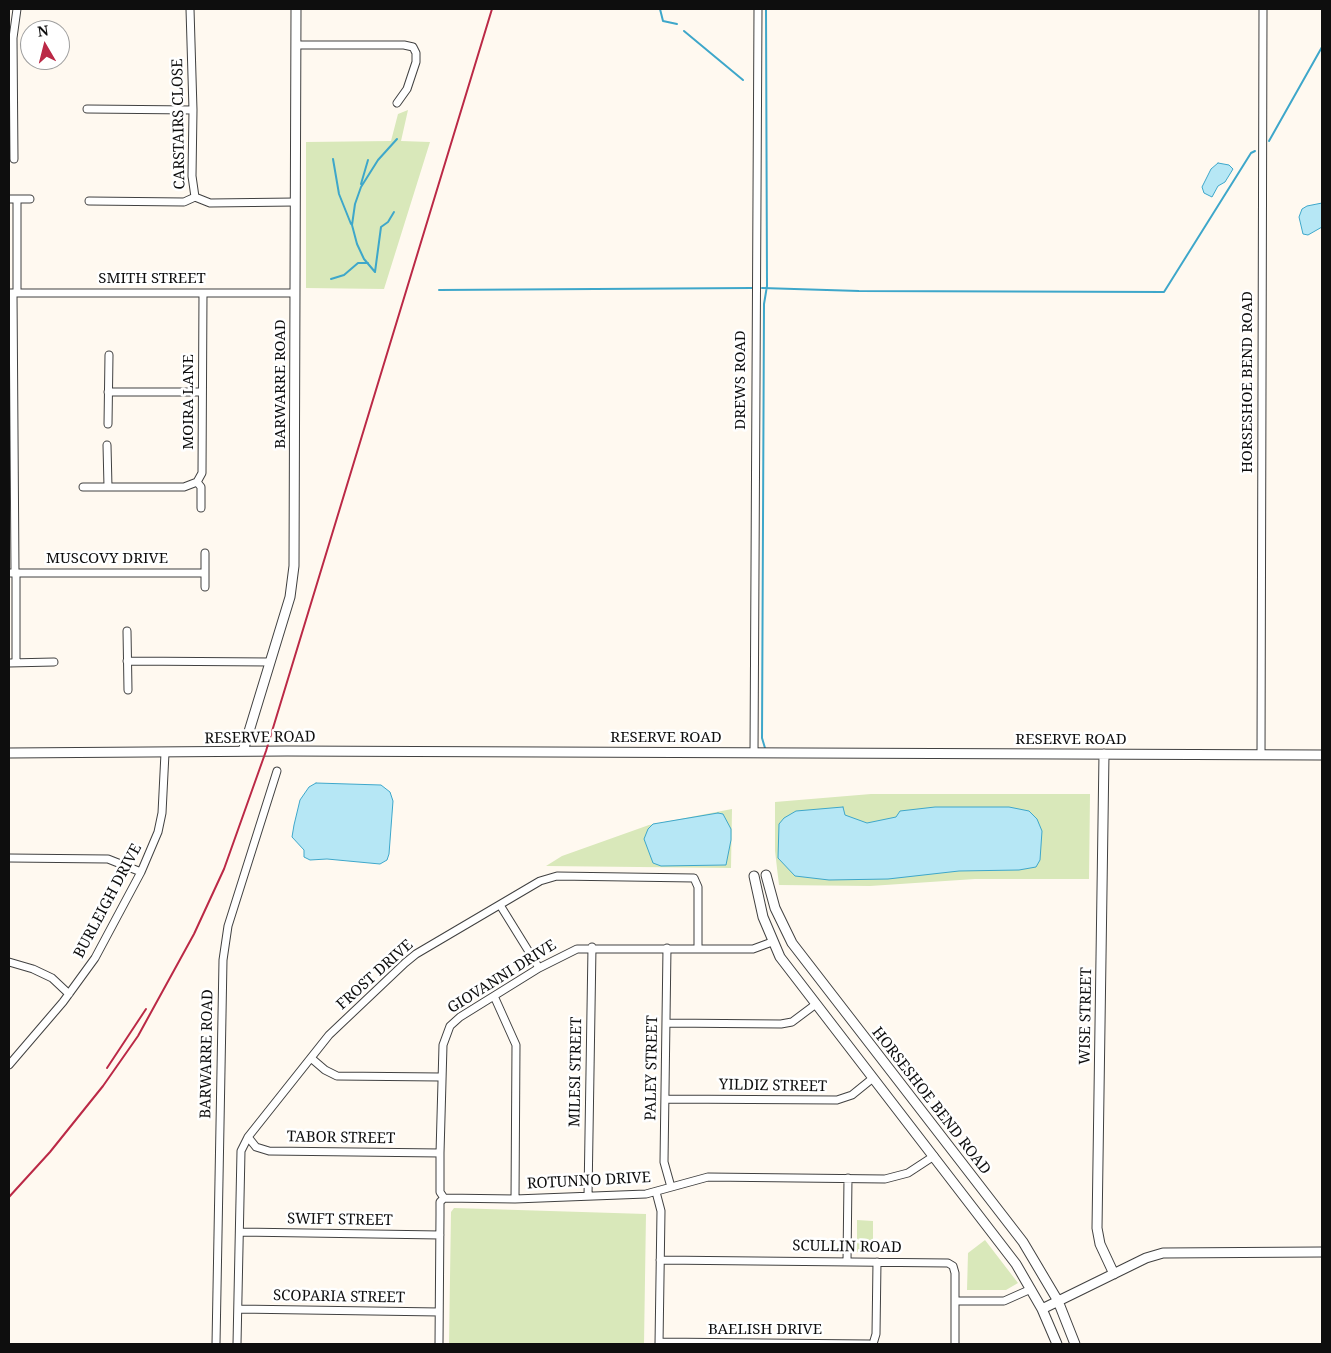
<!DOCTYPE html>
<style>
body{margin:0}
#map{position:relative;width:1331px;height:1353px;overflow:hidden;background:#fff9f0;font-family:"Noto Serif",serif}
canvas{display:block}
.frame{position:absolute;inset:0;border:10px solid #0e0e0e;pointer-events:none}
.north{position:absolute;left:20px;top:20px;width:50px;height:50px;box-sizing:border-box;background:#fff;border:1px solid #9f9f9f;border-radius:50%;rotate:352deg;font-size:14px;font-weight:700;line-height:20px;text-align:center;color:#0e0e0e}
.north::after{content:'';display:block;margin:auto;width:18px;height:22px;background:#bb2946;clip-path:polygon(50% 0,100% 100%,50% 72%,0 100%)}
</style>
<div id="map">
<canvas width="1331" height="1353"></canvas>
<div class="frame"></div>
<div class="north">N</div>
</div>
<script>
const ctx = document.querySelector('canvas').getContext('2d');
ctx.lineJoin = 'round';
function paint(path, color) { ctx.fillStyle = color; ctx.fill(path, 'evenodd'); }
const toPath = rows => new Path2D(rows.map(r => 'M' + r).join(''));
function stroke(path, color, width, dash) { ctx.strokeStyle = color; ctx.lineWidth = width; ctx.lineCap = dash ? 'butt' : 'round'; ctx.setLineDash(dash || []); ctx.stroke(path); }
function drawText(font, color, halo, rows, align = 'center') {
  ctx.font = font + ' "Noto Serif",serif'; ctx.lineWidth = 5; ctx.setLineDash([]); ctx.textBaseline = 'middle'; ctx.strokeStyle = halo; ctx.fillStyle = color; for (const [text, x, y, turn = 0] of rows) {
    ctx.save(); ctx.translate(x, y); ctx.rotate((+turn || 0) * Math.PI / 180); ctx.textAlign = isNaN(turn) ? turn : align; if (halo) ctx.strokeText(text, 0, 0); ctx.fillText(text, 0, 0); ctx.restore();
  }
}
paint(toPath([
 [408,110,401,141,430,142,384,289,306,288,306,142,391,141,398,114],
 [871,794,1090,794,1089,879,975,879,870,886,779,885,775,851,775,802],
 [732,809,731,868,546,866,562,856,649,825],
 [454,1208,646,1214,644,1344,449,1344,451,1212],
 [857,1220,873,1221,873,1252,857,1252],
 [985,1240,1018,1283,1006,1290,967,1290,968,1253]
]), '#d9e8ba');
const water = toPath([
 [1218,163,1229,165,1233,169,1225,182,1218,186,1212,197,1204,193,1202,187,1211,169,1218,163],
 [1322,203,1322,227,1308,235,1303,234,1299,217,1302,209,1307,206,1322,203],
 [316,783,381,785,390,792,393,801,389,854,387,860,380,864,327,859,310,860,304,857,304,850,292,837,294,825,300,800,309,787,316,783],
 [843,807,845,815,867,823,896,817,900,811,935,807,1009,807,1029,811,1037,819,1042,831,1040,860,1036,867,1019,870,959,871,888,879,829,880,795,876,778,858,779,824,784,818,796,811,843,807],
 [718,813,723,814,731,829,731,840,726,865,661,866,653,863,644,839,648,829,653,824,718,813]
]);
paint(water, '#b6e7f5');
stroke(water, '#3ea7ca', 1);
stroke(toPath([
 [660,9,663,21,677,24],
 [684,31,743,80],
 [1269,141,1322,47],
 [333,159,339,194,351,224],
 [361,184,368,160],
 [375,272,364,259,357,244,352,225,355,204,361,187,378,160,397,139],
 [375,272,381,227,388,222,394,212],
 [331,279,344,275,358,263,368,263],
 [762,288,859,291,1164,292,1251,153,1255,151],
 [439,290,752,288],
 [765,748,762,738,764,304,767,286,766,9]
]), '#3ea7ca', 2);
const minor = toPath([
 [190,9,193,110,192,176,195,197,210,203,295,202],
 [9,38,13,38,17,9],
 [13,38,14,159],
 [296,45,404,45,413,47,416,53,416,62,407,89,397,103],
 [87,109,193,110],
 [9,199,30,199],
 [17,199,17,293],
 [89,201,184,202,195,197],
 [9,293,295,293],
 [13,293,15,573],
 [108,392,202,392],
 [108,424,109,355],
 [107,445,108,487],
 [83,487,184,487,197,482],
 [201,508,201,487,197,482,202,473,203,293],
 [205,553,205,587],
 [9,573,204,573],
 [16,573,16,663],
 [127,631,128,690],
 [127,661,270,662],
 [9,663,54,662],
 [754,752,758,9],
 [1261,755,1263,9],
 [9,858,108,859,141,872],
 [500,905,539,968],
 [667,948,664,1162,671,1187],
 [9,962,33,969,52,978,69,994],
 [494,996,516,1045,515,1199],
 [666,1023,781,1024,792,1022,816,1004],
 [311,1058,325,1070,337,1076,440,1077],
 [9,1065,63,1002,95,958,141,872,158,832,162,813,165,753],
 [665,1099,837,1100,852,1095,873,1078],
 [248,1137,256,1147,269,1151,440,1153],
 [656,1192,661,1211,659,1344],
 [588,1196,592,947],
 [444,1198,440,1192,440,1153,443,1045,450,1026,460,1017,539,968,577,949,753,949,772,942],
 [444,1198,515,1199,646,1194,708,1177,885,1179,908,1173,934,1156],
 [240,1232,440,1235],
 [660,1260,948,1263,953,1266,955,1273,955,1344],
 [847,1261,848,1178],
 [955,1301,1004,1301,1031,1289],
 [238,1309,439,1312],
 [659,1342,869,1344],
 [216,1344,223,960,228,926,277,771],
 [237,1344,241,1151,248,1137,329,1035,405,963,416,954,540,881,557,876,694,878,698,887,698,948],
 [439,1344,440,1214,440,1202,444,1198],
 [873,1344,876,1334,877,1262]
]);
const tertiary = toPath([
 [243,751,290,597,294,566,296,9],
 [9,753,287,751,1322,755],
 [1104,754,1097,1228,1100,1244,1114,1274],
 [766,875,775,908,792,943,1023,1242,1058,1301,1075,1344],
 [754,876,763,917,780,957,1016,1264,1042,1309,1057,1344],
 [1042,1309,1146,1258,1163,1253,1322,1252]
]);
stroke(minor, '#414141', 9);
stroke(tertiary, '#414141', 11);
stroke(minor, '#fff', 7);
stroke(tertiary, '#fff', 9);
stroke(toPath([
 [107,1068,146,1009],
 [9,1197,50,1152,103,1086,138,1036,194,934,224,869,266,751,492,9]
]), '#bb2946', 2);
drawText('15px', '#0e0e0e', '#fff', [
 ["CARSTAIRS CLOSE",179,124,-91],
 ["SMITH STREET",152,279],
 ["DREWS ROAD",741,380,-90],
 ["HORSESHOE BEND ROAD",1248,382,-90],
 ["BARWARRE ROAD",281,384,-90],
 ["MOIRA LANE",189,402,-90],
 ["MUSCOVY DRIVE",107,559],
 ["RESERVE ROAD",260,738,-1],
 ["RESERVE ROAD",666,738],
 ["RESERVE ROAD",1071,740],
 ["BURLEIGH DRIVE",108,901,-62],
 ["FROST DRIVE",375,975,-42],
 ["GIOVANNI DRIVE",502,977,-32],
 ["WISE STREET",1086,1016,-89],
 ["BARWARRE ROAD",207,1054,-89],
 ["PALEY STREET",652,1068,-89],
 ["MILESI STREET",576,1072,-89],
 ["YILDIZ STREET",773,1086,1],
 ["HORSESHOE BEND ROAD",931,1101,52],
 ["TABOR STREET",341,1138,1],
 ["ROTUNNO DRIVE",589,1181,-3],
 ["SWIFT STREET",340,1220,1],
 ["SCULLIN ROAD",847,1247,1],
 ["SCOPARIA STREET",339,1297,1],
 ["BAELISH DRIVE",765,1330]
]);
</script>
